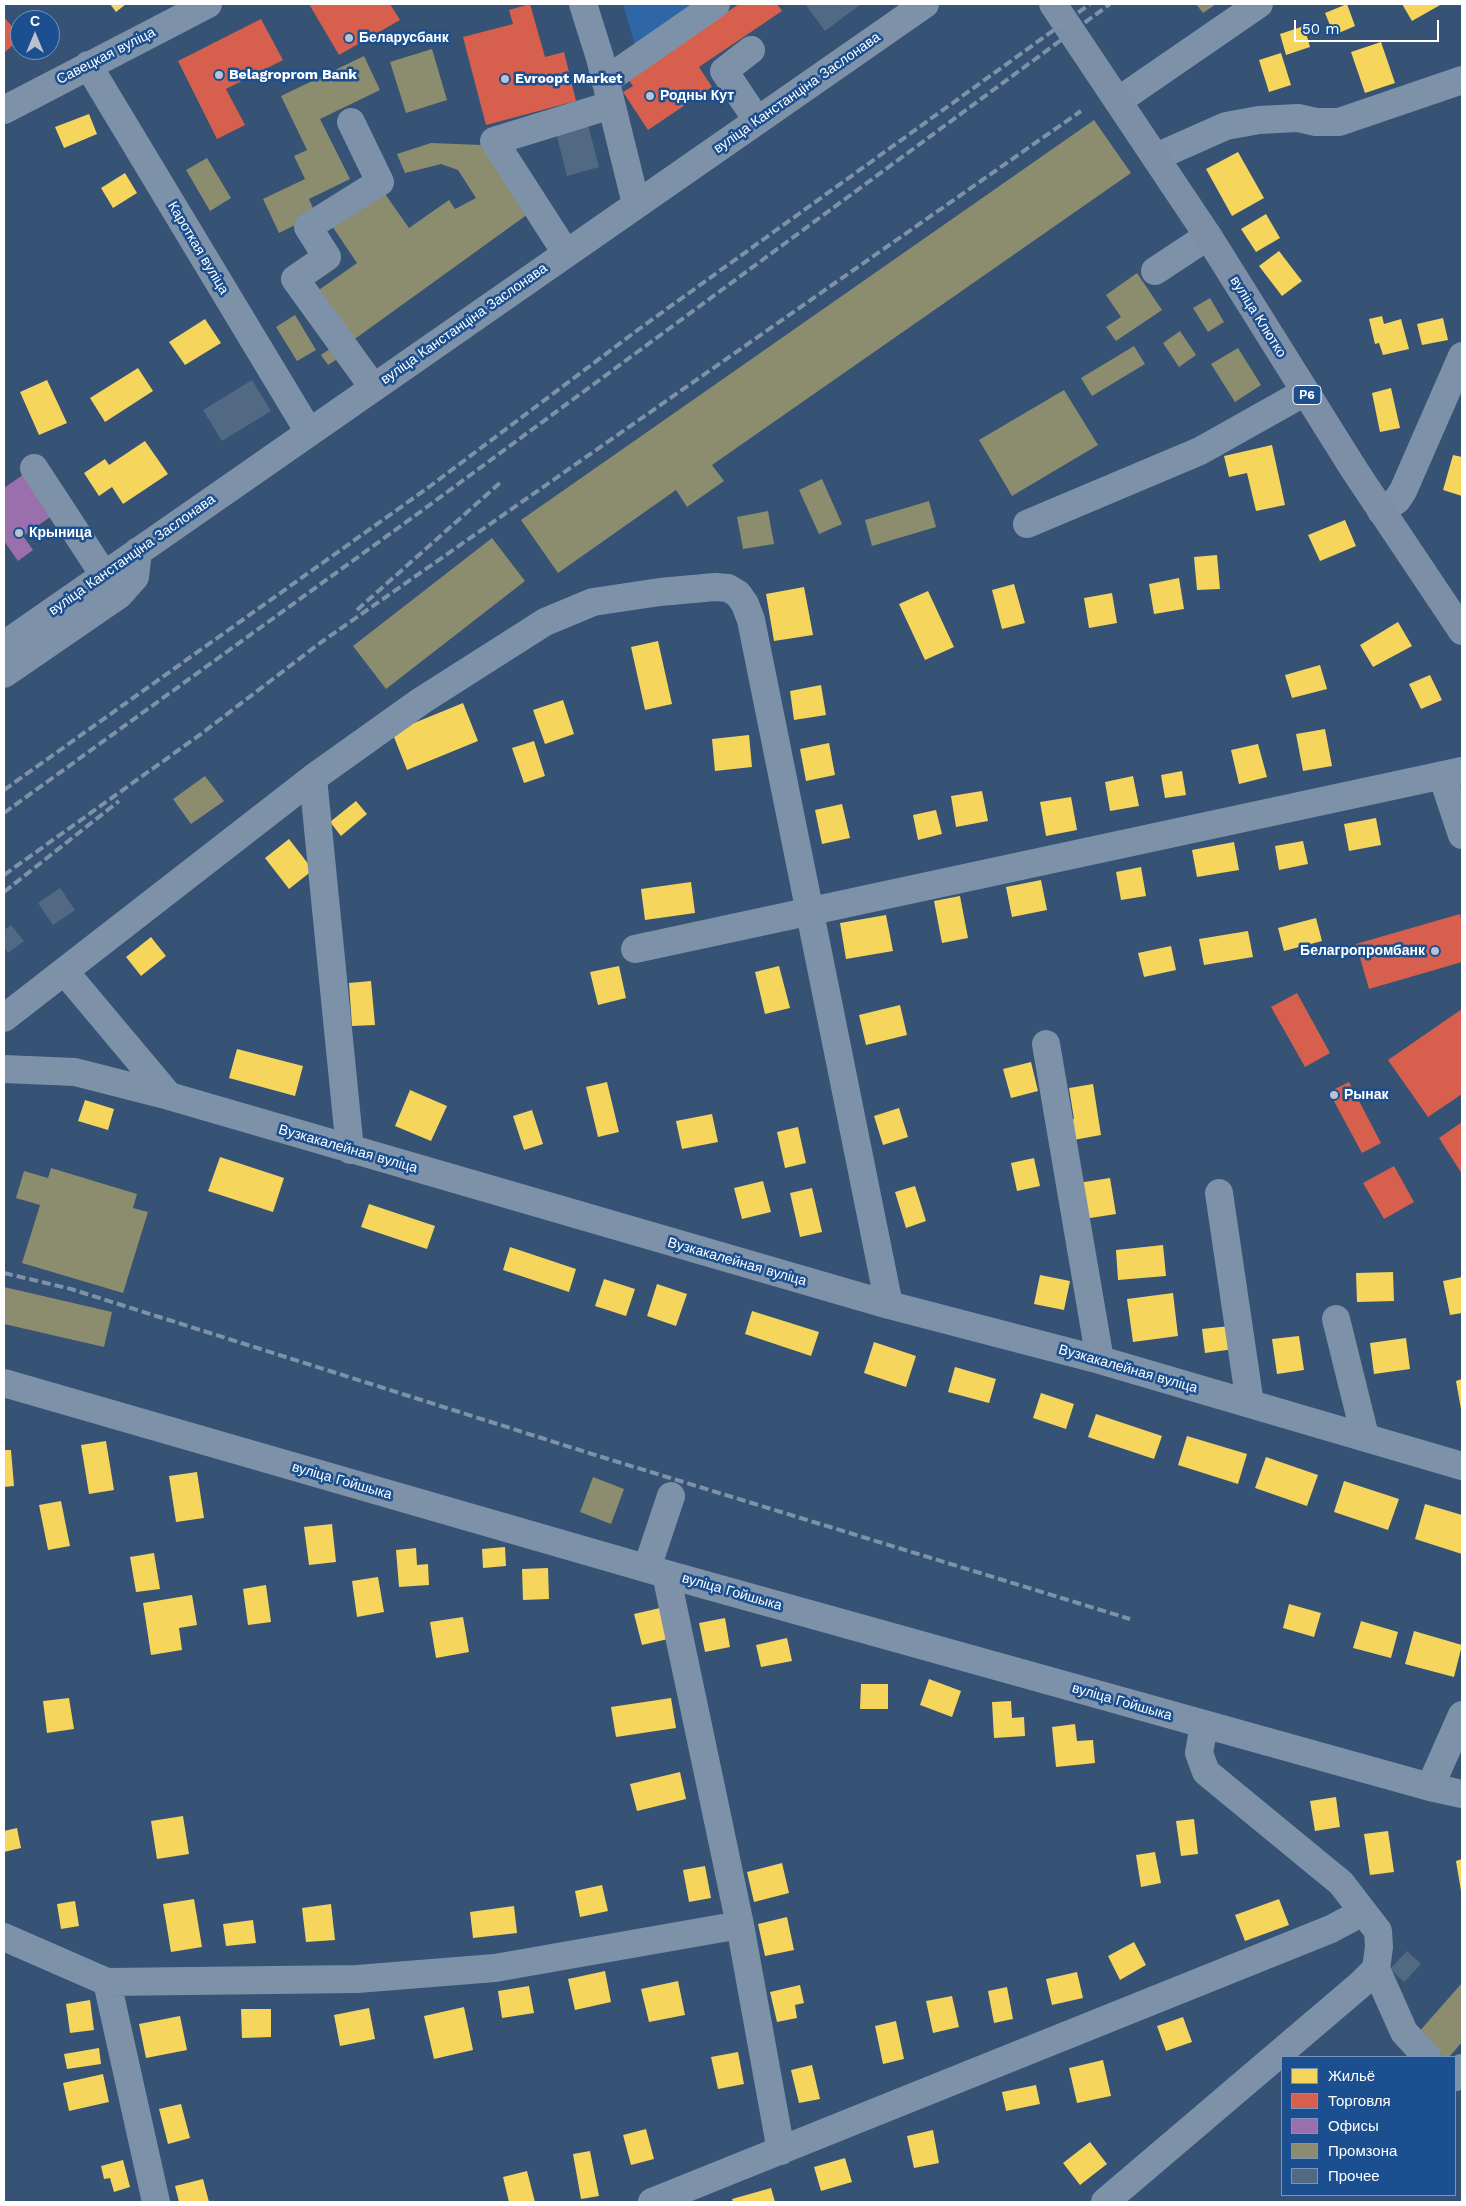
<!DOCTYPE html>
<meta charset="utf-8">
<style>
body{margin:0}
#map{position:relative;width:1466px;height:2206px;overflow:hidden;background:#365274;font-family:"Work Sans",sans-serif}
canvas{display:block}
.frame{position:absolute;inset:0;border:5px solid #fff;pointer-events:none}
.legend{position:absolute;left:1281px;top:2056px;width:175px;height:140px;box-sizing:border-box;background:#1b4f8f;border:1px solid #7695bc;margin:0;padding:6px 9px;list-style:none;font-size:15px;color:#fff}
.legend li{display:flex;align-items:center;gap:10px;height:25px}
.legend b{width:25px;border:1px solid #7695bc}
.north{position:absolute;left:10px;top:10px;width:50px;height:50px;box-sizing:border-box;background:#1b4f8f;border:1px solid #7695bc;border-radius:50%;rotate:0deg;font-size:14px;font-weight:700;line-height:20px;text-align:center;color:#fff}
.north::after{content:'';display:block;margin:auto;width:18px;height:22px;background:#b9c2ce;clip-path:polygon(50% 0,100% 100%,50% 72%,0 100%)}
.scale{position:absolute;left:1294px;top:20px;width:145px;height:22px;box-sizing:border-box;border:2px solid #fff;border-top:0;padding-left:6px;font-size:15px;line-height:18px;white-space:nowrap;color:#fff;-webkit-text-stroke:4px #1b4f8f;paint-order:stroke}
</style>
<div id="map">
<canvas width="1466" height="2206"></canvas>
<div class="frame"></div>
<ul class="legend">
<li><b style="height:14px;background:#f6d55c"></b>Жильё</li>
<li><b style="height:14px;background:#d6604d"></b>Торговля</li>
<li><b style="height:14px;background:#9970ab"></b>Офисы</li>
<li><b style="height:14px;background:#8c8c6e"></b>Промзона</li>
<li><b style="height:14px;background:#526984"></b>Прочее</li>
</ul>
<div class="north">С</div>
<div class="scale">50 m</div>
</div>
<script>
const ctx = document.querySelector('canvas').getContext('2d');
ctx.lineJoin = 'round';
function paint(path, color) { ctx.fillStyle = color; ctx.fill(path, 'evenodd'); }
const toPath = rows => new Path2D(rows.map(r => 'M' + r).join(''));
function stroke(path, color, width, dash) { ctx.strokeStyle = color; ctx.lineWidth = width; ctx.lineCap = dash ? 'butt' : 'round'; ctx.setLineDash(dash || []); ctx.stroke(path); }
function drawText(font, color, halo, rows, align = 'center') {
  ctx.font = font + ' "Work Sans",sans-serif'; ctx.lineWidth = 5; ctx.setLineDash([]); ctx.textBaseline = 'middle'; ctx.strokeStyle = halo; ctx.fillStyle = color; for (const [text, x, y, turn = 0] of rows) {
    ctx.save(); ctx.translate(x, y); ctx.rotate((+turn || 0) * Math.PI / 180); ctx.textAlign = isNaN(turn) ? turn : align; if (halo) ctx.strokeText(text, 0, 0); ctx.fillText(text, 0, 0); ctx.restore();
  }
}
paint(toPath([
 [623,4,698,4,636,49]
]), '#2f66a5');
paint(toPath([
 [110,4,126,4,116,12],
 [1347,4,1355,26,1334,35,1325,13],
 [1402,4,1442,4,1412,21],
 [1304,26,1310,47,1286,55,1280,34],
 [1381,42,1395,83,1365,93,1351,52],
 [1281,53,1291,85,1269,92,1259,60],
 [89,114,97,134,64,148,55,127],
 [1238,152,1264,198,1232,216,1206,169],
 [125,173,137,193,113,208,101,188],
 [1266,214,1280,238,1256,252,1241,229],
 [1279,251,1302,281,1282,296,1259,266],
 [1382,316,1384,324,1401,319,1409,349,1383,355,1379,343,1375,344,1369,319],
 [1443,318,1448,340,1422,345,1417,324],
 [205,319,221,343,185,365,169,342],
 [138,368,153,391,105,422,90,398],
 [47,380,67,423,39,435,20,392],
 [1391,388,1400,428,1380,432,1372,393],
 [145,441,168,474,123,504,112,487,99,496,84,473,105,459,109,465],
 [1272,445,1285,505,1256,511,1247,473,1229,477,1224,456],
 [1453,455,1462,457,1462,496,1443,490],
 [1345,520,1356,546,1320,561,1308,535],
 [1217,555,1220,589,1197,590,1194,557],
 [1179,578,1184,609,1154,614,1149,584],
 [1014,584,1025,623,1002,629,992,590],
 [804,587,813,635,774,641,766,594],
 [928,591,954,647,925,660,899,604],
 [1112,593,1117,623,1089,628,1084,598],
 [1398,622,1412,646,1373,667,1360,645],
 [658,641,672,704,645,710,631,647],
 [1320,665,1327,689,1292,698,1285,675],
 [1430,675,1442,700,1421,709,1409,684],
 [821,685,826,715,794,720,790,691],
 [563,700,574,734,545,744,533,710],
 [463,703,478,741,407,770,392,732],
 [1325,729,1332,766,1303,771,1296,734],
 [749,735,752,767,715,771,712,739],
 [534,741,545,776,524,783,512,748],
 [829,743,835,775,806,781,800,749],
 [1258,744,1267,777,1239,784,1231,750],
 [1182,771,1186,795,1165,798,1161,775],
 [1133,776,1139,806,1110,811,1105,782],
 [982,791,988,821,956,827,951,796],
 [1071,797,1077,830,1046,836,1040,802],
 [356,801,367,814,341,836,330,822],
 [842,804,850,838,822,844,815,810],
 [936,810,942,834,918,840,913,815],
 [1376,818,1381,845,1349,851,1344,824],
 [289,839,313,870,289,889,265,858],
 [1303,841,1308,864,1279,870,1275,846],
 [1234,842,1239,870,1197,877,1192,850],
 [1141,867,1146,896,1121,900,1116,872],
 [1041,880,1047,910,1012,917,1006,887],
 [691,882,695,913,645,920,641,889],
 [960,896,968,938,942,943,934,901],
 [886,915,893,951,846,959,840,923],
 [1316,918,1322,941,1284,951,1278,928],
 [1248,931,1253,957,1204,965,1199,939],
 [151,937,166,956,141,976,126,957],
 [1171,946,1176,970,1144,977,1138,953],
 [619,966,626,998,598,1005,590,972],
 [779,966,790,1008,765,1014,755,972],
 [371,981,375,1025,352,1026,349,983],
 [900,1005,907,1035,866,1045,859,1015],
 [237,1049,303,1066,295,1096,229,1078],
 [1031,1062,1038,1091,1011,1098,1003,1069],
 [607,1082,619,1132,598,1137,586,1087],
 [1093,1084,1101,1135,1068,1141,1065,1121,1074,1119,1069,1088],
 [410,1090,447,1106,431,1141,395,1126],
 [85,1100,114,1109,108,1130,78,1121],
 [899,1108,908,1137,883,1145,874,1116],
 [532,1110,543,1144,524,1150,513,1116],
 [712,1114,718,1142,682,1149,676,1121],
 [798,1127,806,1163,785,1168,777,1132],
 [220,1157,284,1178,273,1212,208,1191],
 [1034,1158,1040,1186,1017,1191,1011,1163],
 [1110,1178,1116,1214,1084,1219,1078,1183],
 [763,1181,771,1212,742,1219,734,1188],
 [915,1186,926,1221,906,1228,895,1192],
 [812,1188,822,1232,800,1237,790,1193],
 [369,1204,435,1226,427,1249,361,1227],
 [1163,1245,1166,1276,1118,1280,1116,1250],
 [510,1247,576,1269,569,1292,503,1270],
 [1393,1272,1394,1301,1357,1302,1356,1273],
 [1040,1275,1070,1281,1064,1310,1034,1304],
 [1462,1277,1462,1313,1450,1315,1443,1281],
 [604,1279,635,1289,626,1316,595,1306],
 [657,1284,687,1294,676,1326,647,1316],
 [1173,1293,1178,1336,1133,1342,1127,1299],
 [752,1311,819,1332,811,1356,745,1334],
 [1230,1326,1234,1349,1205,1353,1202,1329],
 [1299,1336,1304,1370,1277,1374,1272,1339],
 [1406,1338,1410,1369,1374,1374,1370,1343],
 [874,1342,916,1356,906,1387,864,1373],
 [955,1367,996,1379,989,1403,948,1392],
 [1462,1379,1462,1409,1461,1409,1456,1381],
 [1041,1393,1074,1404,1066,1429,1033,1418],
 [1096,1414,1162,1436,1154,1459,1088,1437],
 [1187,1436,1247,1454,1238,1484,1178,1465],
 [106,1441,114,1490,89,1494,81,1445],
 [4,1450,11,1450,14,1486,4,1487],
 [1266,1457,1318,1475,1307,1506,1255,1488],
 [197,1472,204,1518,176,1522,169,1476],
 [1344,1481,1399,1499,1388,1530,1334,1512],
 [61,1501,70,1546,48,1550,39,1505],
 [1425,1504,1462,1515,1462,1554,1415,1539],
 [332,1524,336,1562,309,1565,304,1527],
 [505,1547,506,1566,483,1568,482,1549],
 [416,1548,417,1565,428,1564,429,1585,399,1587,396,1550],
 [154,1553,160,1589,136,1592,130,1557],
 [548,1568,549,1599,523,1600,522,1569],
 [378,1577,384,1612,357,1617,352,1581],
 [266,1585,271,1622,248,1625,243,1589],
 [192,1595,197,1625,179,1628,182,1650,151,1655,143,1603],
 [1289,1604,1321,1613,1314,1637,1283,1628],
 [660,1608,668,1639,642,1645,634,1614],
 [463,1617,469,1652,436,1658,430,1622],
 [725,1618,730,1647,705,1652,699,1623],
 [1361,1621,1398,1632,1391,1658,1353,1648],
 [1414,1631,1462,1645,1454,1677,1405,1664],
 [787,1638,792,1661,761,1667,756,1645],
 [929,1679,961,1691,952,1717,920,1705],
 [861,1684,888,1684,888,1709,860,1709],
 [69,1698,74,1729,47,1733,43,1701],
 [671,1698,676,1728,616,1737,611,1707],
 [1011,1701,1012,1718,1024,1717,1025,1736,994,1738,992,1702],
 [1075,1724,1077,1741,1093,1740,1095,1763,1056,1767,1052,1727],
 [680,1772,686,1799,637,1811,630,1784],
 [1336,1797,1340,1827,1315,1831,1310,1801],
 [183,1816,189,1854,157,1859,151,1821],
 [1194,1819,1198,1854,1181,1856,1176,1821],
 [17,1828,21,1848,4,1852,4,1831],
 [1388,1831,1394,1872,1370,1875,1364,1834],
 [1155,1852,1161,1883,1141,1887,1136,1855],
 [1462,1859,1462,1891,1461,1891,1456,1861],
 [782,1863,789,1893,754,1902,747,1872],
 [705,1866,711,1898,689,1902,683,1870],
 [602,1885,608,1911,580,1917,575,1891],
 [194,1899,202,1947,171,1952,163,1904],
 [1279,1899,1289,1925,1245,1941,1235,1915],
 [75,1901,79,1926,61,1929,57,1904],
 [331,1904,335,1940,306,1942,302,1908],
 [514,1906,517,1933,473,1938,470,1912],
 [787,1917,794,1950,765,1956,758,1924],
 [253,1920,256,1943,226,1946,223,1924],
 [1134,1942,1146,1965,1120,1980,1108,1956],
 [605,1971,611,2002,575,2010,568,1979],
 [1077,1972,1083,1998,1052,2005,1046,1979],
 [678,1981,685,2015,649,2022,641,1989],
 [800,1985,804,2003,795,2005,797,2018,777,2022,770,1992],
 [529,1986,534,2013,502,2018,498,1991],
 [1007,1987,1013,2019,994,2023,988,1991],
 [952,1996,959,2027,933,2033,926,2001],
 [90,2000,94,2030,70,2033,66,2004],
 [464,2007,473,2050,434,2059,424,2016],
 [369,2008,375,2039,340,2046,334,2015],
 [241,2009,271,2009,271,2037,242,2038],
 [180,2016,187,2050,146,2058,139,2024],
 [1183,2017,1192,2042,1166,2051,1157,2026],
 [896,2021,904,2059,883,2064,875,2026],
 [99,2048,101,2064,67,2069,64,2054],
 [738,2052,744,2084,718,2089,711,2057],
 [1103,2060,1111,2096,1077,2103,1069,2068],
 [812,2065,820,2099,799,2103,791,2070],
 [103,2074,109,2102,69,2111,63,2083],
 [1036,2085,1040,2104,1006,2111,1002,2092],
 [181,2104,190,2138,168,2144,159,2109],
 [646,2129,654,2159,631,2165,623,2135],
 [933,2130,939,2163,914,2168,907,2136],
 [1090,2142,1107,2164,1080,2185,1063,2163],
 [590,2151,599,2196,581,2199,573,2154],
 [845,2158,852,2182,821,2191,814,2167],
 [123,2160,130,2187,114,2192,110,2178,104,2179,101,2166],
 [527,2171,535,2202,509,2202,503,2177],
 [203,2179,209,2202,179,2202,175,2186],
 [771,2188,775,2202,733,2202,732,2199]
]), '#f6d55c');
paint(toPath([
 [309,4,390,4,400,20,339,55],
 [530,4,545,57,564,52,576,101,486,125,463,37,513,24,509,10],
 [739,4,777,4,782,11,699,67,712,87,648,130,623,92,633,86,628,79],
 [4,17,20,36,20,39,4,53],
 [261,19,283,60,226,89,245,125,217,139,178,61],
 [1460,914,1462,924,1462,962,1369,989,1356,944],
 [1297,993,1330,1053,1305,1067,1271,1007],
 [1462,1009,1462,1094,1428,1117,1388,1060],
 [1349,1082,1381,1143,1362,1153,1329,1092],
 [1462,1122,1462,1174,1439,1138],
 [1394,1166,1414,1202,1384,1219,1363,1183]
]), '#d6604d');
paint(toPath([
 [27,472,56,513,23,536,33,550,18,561,4,541,4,488]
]), '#9970ab');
paint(toPath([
 [1196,4,1216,4,1203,13],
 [432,49,447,100,406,113,390,62],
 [364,56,380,90,320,119,350,179,309,199,316,215,279,233,263,199,305,179,294,156,307,150,281,96],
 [1094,120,1131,173,712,465,724,481,687,507,676,490,558,573,521,520],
 [431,143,482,145,528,214,352,341,316,292,357,263,330,223,383,191,409,228,449,200,455,209,476,198,458,170,441,164,405,173,397,154],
 [207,158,231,198,210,211,186,170],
 [1137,273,1162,310,1116,341,1106,327,1121,317,1106,295],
 [1210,298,1224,322,1208,332,1193,308],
 [295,315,316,350,297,361,276,327],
 [1180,331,1196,355,1179,367,1163,343],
 [334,346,342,356,328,365,321,355],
 [1134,346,1145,364,1092,396,1081,378],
 [1238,348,1261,385,1235,402,1211,364],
 [1064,390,1098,445,1012,496,979,440],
 [822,479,842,524,819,534,799,490],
 [929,501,936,527,872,546,865,520],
 [768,511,774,544,743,549,737,517],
 [492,538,525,581,386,689,353,646],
 [205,776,224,801,191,824,173,799],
 [51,1168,137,1194,133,1208,148,1212,123,1293,22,1263,40,1205,16,1198,24,1171,48,1178],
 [4,1287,112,1312,104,1347,4,1324],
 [593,1477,624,1489,611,1524,580,1512],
 [1462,1983,1462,2042,1449,2057,1443,2057,1417,2034]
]), '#8c8c6e');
paint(toPath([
 [805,4,861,4,825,31],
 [588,125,599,167,567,176,556,133],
 [252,380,271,411,222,441,203,410],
 [60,888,75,910,53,925,38,903],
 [11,925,24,941,8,953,4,947,4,930],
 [1407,1951,1421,1964,1404,1982,1390,1969]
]), '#526984');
stroke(toPath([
 [583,4,600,58,636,204],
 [751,50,724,71,757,120],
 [88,65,309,432],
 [605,81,716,4],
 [1118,101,1259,4],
 [4,110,208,4],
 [351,122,380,182,308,227,327,257,295,279,373,387],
 [1156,157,1226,126,1259,120,1298,118,1316,122,1339,122,1462,80],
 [566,253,494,141,611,105],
 [1155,271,1208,236],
 [34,468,104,575],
 [1381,511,1397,500,1403,491,1462,356],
 [1027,524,1200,451,1305,392],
 [4,645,925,4],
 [4,674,119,595,135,577,138,551],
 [1442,775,1462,835],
 [313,778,350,1150],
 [635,949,1462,771],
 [65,972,169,1096,889,1305,1100,1360,1462,1466],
 [4,1018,313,778,421,701,545,622,593,602,660,592,715,587,728,588,738,594,745,604,751,620,889,1305],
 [1046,1044,1100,1360],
 [4,1069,75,1072,169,1096],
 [1219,1193,1250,1404],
 [1336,1319,1365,1436],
 [4,1383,666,1574,1430,1787,1462,1794],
 [647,1568,671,1496],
 [666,1574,740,1925,781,2151],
 [1430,1787,1462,1715],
 [4,1937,107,1982,357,1979,495,1968,740,1925],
 [1376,1969,1404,2032,1427,2057],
 [107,1982,156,2202],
 [1455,2077,1462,2068],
 [652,2202,1331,1929,1363,1912],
 [1105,2202,1361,1984,1376,1969,1379,1947,1378,1931,1341,1883,1206,1772,1199,1753,1204,1725]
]), '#7d92a8', 28);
stroke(toPath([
 [1053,4,1208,236,1355,471,1462,631]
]), '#7d8ea7', 28);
stroke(toPath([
 [357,610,501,482],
 [4,790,429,487,639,329,1090,4],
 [4,813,416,515,1110,4],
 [4,875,201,734,320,643,1081,111],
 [4,892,119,801],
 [4,1273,71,1289,592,1454,1130,1619]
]), '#7e92a7', 4, [9, 4]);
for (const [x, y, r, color] of [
 [349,38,5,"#b9c2ce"],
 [219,75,5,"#b9c2ce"],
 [505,79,5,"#b9c2ce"],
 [650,96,5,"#b9c2ce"],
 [19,533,5,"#b9c2ce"],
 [1435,951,5,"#b9c2ce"],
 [1334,1095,5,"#b9c2ce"]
]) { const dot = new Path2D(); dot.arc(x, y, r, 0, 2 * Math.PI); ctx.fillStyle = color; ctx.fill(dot); stroke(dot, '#1b4f8f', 2); }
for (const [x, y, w] of [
 [1307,395,28]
]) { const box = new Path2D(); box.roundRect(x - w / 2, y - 9.5, w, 19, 4); ctx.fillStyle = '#1b4f8f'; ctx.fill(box); stroke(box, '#fff', 1); }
drawText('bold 12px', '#fff', null, [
 ["Р6",1307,395]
]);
drawText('bold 14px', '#fff', '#1b4f8f', [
 ["Беларусбанк",359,38],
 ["Belagroprom Bank",229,75],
 ["Evroopt Market",515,79],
 ["Родны Кут",660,96],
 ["Крыница",29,533],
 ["Белагропромбанк",1425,951,"right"],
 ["Рынак",1344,1095]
], 'left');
drawText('14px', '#fff', '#1b4f8f', [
 ["Савецкая вуліца",106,56,-27],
 ["вуліца Канстанціна Заслонава",797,93,-35],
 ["Кароткая вуліца",198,248,59],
 ["вуліца Клютко",1258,317,58],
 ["вуліца Канстанціна Заслонава",464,324,-35],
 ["вуліца Канстанціна Заслонава",132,555,-35],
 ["Вузкакалейная вуліца",348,1149,16],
 ["Вузкакалейная вуліца",737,1262,16],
 ["Вузкакалейная вуліца",1128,1369,16],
 ["вуліца Гойшыка",342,1481,16],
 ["вуліца Гойшыка",732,1592,16],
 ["вуліца Гойшыка",1122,1702,16]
]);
</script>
